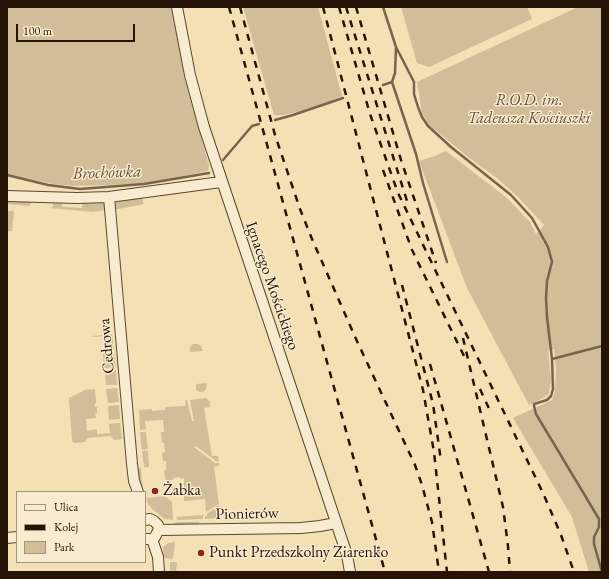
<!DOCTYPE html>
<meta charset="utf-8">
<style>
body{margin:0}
#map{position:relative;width:609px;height:579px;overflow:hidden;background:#f4e0b5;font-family:"EB Garamond",serif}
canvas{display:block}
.frame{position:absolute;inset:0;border:8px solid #271206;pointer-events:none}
.legend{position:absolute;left:16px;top:491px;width:130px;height:72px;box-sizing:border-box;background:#f8ebcf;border:1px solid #a4947f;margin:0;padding:5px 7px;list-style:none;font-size:12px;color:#271206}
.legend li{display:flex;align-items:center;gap:8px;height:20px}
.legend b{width:20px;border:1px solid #a4947f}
.scale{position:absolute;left:16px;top:24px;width:119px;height:18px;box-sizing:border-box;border:2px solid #271206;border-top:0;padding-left:5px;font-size:12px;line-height:14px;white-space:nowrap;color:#271206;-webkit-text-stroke:3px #f8ebcf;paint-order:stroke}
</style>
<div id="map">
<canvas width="609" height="579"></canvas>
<div class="frame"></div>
<ul class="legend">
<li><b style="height:5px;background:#f8ebcf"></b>Ulica</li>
<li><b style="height:5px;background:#271206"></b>Kolej</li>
<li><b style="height:11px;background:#d1bd97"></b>Park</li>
</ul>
<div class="scale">100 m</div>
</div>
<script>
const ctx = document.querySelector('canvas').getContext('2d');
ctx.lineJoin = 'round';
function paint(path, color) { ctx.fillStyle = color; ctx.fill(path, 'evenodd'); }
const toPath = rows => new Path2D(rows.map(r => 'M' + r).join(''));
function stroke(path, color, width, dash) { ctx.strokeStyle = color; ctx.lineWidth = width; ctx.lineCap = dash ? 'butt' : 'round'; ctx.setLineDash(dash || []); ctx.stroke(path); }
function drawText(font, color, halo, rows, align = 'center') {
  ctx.font = font + ' "EB Garamond",serif'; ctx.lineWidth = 3; ctx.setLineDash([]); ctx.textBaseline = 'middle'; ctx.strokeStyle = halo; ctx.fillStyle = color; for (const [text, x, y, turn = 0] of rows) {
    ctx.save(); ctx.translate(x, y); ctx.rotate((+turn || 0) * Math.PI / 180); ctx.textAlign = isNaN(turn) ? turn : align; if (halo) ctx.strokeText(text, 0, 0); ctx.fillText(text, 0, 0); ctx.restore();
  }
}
paint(toPath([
 [7,7,172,7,184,76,209,166,208,171,142,184,73,186,52,184,7,174],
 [243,7,318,7,342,96,331,101,301,111,284,115,274,115],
 [401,7,527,7,532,19,429,67,417,63],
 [578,7,602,7,602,572,589,572,572,517,513,418,552,400,555,391,556,370,554,349,548,350,551,379,549,393,545,397,529,405,467,288,419,161,435,156,446,151,507,198,530,222,536,234,544,225,518,197,497,178,468,157,428,124,422,113,417,82],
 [142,198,144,204,113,210,116,202,119,201],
 [7,200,31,200,30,206,7,204],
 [53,201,61,201,62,207,82,208,83,202,100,201,104,203,107,210,93,212,49,208,53,207],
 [7,211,14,211,12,231,7,231],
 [112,334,114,350,105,351,107,348,106,338,104,336,94,337,92,336],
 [193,344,198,344,201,346,203,351,190,352,190,347],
 [114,353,116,367,104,368,103,354],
 [116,370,117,385,106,385,105,372],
 [207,383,206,389,203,392,200,392,196,390,196,384],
 [117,388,119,402,108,403,106,389],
 [94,389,95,390,96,403,95,403,95,407,97,407,97,413,95,413,96,418,86,419,87,431,97,429,97,434,110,433,109,424,120,423,122,439,114,440,111,436,87,438,85,442,74,443,72,441,69,398,85,390],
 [206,398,210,402,210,407,204,408,212,456,218,456,219,461,216,461,196,446,194,447,215,463,219,463,220,465,214,467,219,504,206,512,205,499,184,501,184,478,180,479,180,477,173,478,173,480,166,480,165,479,164,470,166,470,166,461,163,461,162,453,165,452,164,443,162,443,161,432,164,432,163,420,145,421,146,429,140,430,139,410,152,409,152,411,165,410,165,407,185,406,186,400,187,400,192,421,194,421,190,400],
 [119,405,120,419,109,420,108,406],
 [140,432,146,432,148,449,142,450],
 [142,451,148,451,149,467,144,467],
 [141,468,143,492,142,492,136,469],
 [165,496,172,502,173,520,165,519,152,509,148,504,146,498],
 [219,505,221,518,205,519,205,516,207,516,207,514],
 [203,515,203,519,178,520,176,517],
 [176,522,199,522,200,526,173,526],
 [175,542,173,559,166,558,164,557,163,547,168,543],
 [170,562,177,562,176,572,170,572]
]), '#d1bd97');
stroke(toPath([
 [383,7,396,47,395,73,392,82,383,85],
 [396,47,414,82,414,94,418,107,422,117,428,126,451,147,511,195,532,218,548,247,552,262,547,281,546,298,547,317,552,359,553,389,551,396,547,400,534,404,534,406,536,414,599,519,599,527,594,537,594,544,602,572],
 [392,82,416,154,423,183,447,262],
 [275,120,293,115,343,98],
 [223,160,252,126,259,124],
 [7,175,48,185,80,189,144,184,209,173],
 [552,359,602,346]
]), '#78644c', 2.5);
const minor = toPath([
 [177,7,190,75,204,127,347,555,350,572],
 [7,196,77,198,109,197,221,182],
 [109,197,132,464,134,481,138,492],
 [145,520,150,519,154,521,158,525,159,529,155,537,152,539,145,539],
 [159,530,301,528,320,526,336,523],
 [7,538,17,537],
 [152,539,158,557,159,572]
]);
stroke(minor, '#5a4632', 12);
stroke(minor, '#f8ebcf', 10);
stroke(toPath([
 [229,7,385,572],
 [240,7,275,135,300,209,312,239,356,339,415,465,422,485,432,522,439,572],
 [323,7,423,390,434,452,447,572],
 [339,7,370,114,398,193,543,493,561,535,574,572],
 [346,7,407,201],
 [356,7,401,160,436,263],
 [383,170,412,250,465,358],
 [402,285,433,404,441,461],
 [463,338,503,507,508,546,510,572],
 [430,364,489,572],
 [480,389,491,413]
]), '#271206', 2.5, [7, 7]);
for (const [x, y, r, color] of [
 [155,491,4,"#8f2418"],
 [201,553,4,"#8f2418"]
]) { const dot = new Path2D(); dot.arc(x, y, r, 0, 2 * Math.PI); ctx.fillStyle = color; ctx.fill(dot); stroke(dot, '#f8ebcf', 1.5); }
drawText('italic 16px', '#624e39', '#f8ebcf', [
 ["R.O.D. im.",529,101],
 ["Tadeusza Kościuszki",529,119]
]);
drawText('16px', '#271206', '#f8ebcf', [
 ["Ignacego Mościckiego",272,286,71],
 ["Cedrowa",107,346,-95],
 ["Pionierów",247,514,-1]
]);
drawText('16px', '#271206', '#f8ebcf', [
 ["Żabka",163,491],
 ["Punkt Przedszkolny Ziarenko",209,553]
], 'left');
drawText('italic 17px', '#644f3a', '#f8ebcf', [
 ["Brochówka",107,173,-2]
]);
</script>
